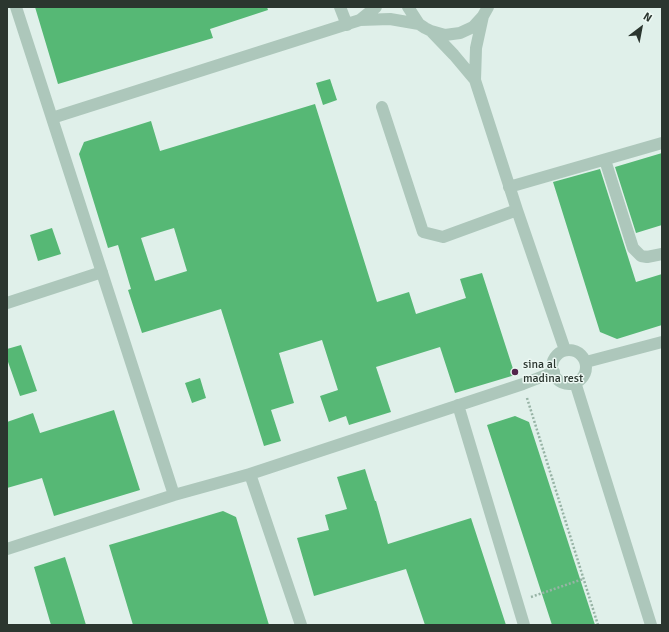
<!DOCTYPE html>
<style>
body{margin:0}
#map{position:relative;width:669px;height:632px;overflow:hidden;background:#e0f0ea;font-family:Signika,sans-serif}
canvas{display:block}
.frame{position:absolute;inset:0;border:8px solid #2b362f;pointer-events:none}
.north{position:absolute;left:621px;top:8px;width:40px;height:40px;-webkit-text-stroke:3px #ecf8f3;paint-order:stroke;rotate:32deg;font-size:11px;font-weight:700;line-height:16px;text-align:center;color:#2b362f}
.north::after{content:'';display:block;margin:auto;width:14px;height:18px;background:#2b362f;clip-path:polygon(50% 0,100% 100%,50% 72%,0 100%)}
</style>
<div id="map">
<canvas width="669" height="632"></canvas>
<div class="frame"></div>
<div class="north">N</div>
</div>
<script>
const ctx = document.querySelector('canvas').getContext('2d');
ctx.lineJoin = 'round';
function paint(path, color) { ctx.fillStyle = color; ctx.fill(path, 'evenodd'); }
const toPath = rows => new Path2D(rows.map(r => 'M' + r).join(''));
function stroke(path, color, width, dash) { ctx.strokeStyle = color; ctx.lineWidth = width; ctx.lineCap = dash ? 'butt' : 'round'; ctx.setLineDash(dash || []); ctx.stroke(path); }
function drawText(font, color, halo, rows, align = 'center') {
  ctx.font = font + ' Signika,sans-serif'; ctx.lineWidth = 3; ctx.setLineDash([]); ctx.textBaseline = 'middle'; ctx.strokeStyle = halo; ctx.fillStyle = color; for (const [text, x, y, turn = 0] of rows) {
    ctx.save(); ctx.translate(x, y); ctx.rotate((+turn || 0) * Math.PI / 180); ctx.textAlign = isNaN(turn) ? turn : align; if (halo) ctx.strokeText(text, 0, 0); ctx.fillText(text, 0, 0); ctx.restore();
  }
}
paint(toPath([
 [35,7,267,7,268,10,210,29,213,38,58,84],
 [330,79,337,100,323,105,316,83],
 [315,104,377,302,409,292,416,314,466,298,460,279,482,273,515,375,455,393,440,347,376,367,391,412,349,425,346,416,329,422,320,396,338,390,322,340,279,353,294,403,271,410,281,441,264,446,221,309,142,333,128,290,131,289,118,245,108,248,79,154,84,142,151,121,160,151],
 [174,228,187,271,155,281,141,238],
 [662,153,662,225,636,233,615,167],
 [600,169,636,282,662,274,662,325,617,339,600,332,553,182],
 [52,228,61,254,38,261,30,235],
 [21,345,37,391,20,396,7,359,7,349],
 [200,378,206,398,192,403,185,383],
 [114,410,140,490,54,516,42,478,7,488,7,422,33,413,40,433],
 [515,416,529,422,595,625,552,625,487,425],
 [365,469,375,501,376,501,388,544,471,518,506,625,425,625,406,569,314,596,297,538,329,530,325,515,347,509,337,477],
 [223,511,236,517,269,625,133,625,109,545],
 [65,557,76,592,86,625,51,625,34,567]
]), '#56b875');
stroke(toPath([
 [527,398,598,625],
 [531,597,583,579]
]), '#97b3a5', 2.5, [2, 2]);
stroke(toPath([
 [16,7,174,495],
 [340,7,347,25],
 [408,7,419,24,425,28,431,31,445,35,460,33,473,27,483,16,488,7],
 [483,16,476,48,475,80,517,210,565,350],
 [360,20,376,7],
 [432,32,454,55,475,80],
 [382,107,423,232,443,237,517,210],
 [52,118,360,20,390,19,419,24],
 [605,160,633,248,641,256,647,257,662,254],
 [509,187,662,143],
 [7,303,102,272],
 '552 367a17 17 0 1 1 34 0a17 17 0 1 1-34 0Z',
 [586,362,662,342],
 [575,382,651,625],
 [458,405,524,625],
 [250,474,301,625],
 [7,549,174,495,250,474,523,384,554,372]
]), '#adc7bb', 12);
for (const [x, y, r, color] of [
 [515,372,4,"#53254c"]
]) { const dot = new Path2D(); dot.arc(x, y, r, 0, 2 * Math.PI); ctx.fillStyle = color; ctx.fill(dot); stroke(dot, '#ecf8f3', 1.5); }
drawText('12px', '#2b362f', '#ecf8f3', [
 ["sina al",523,365],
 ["madina rest",523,379]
], 'left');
</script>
